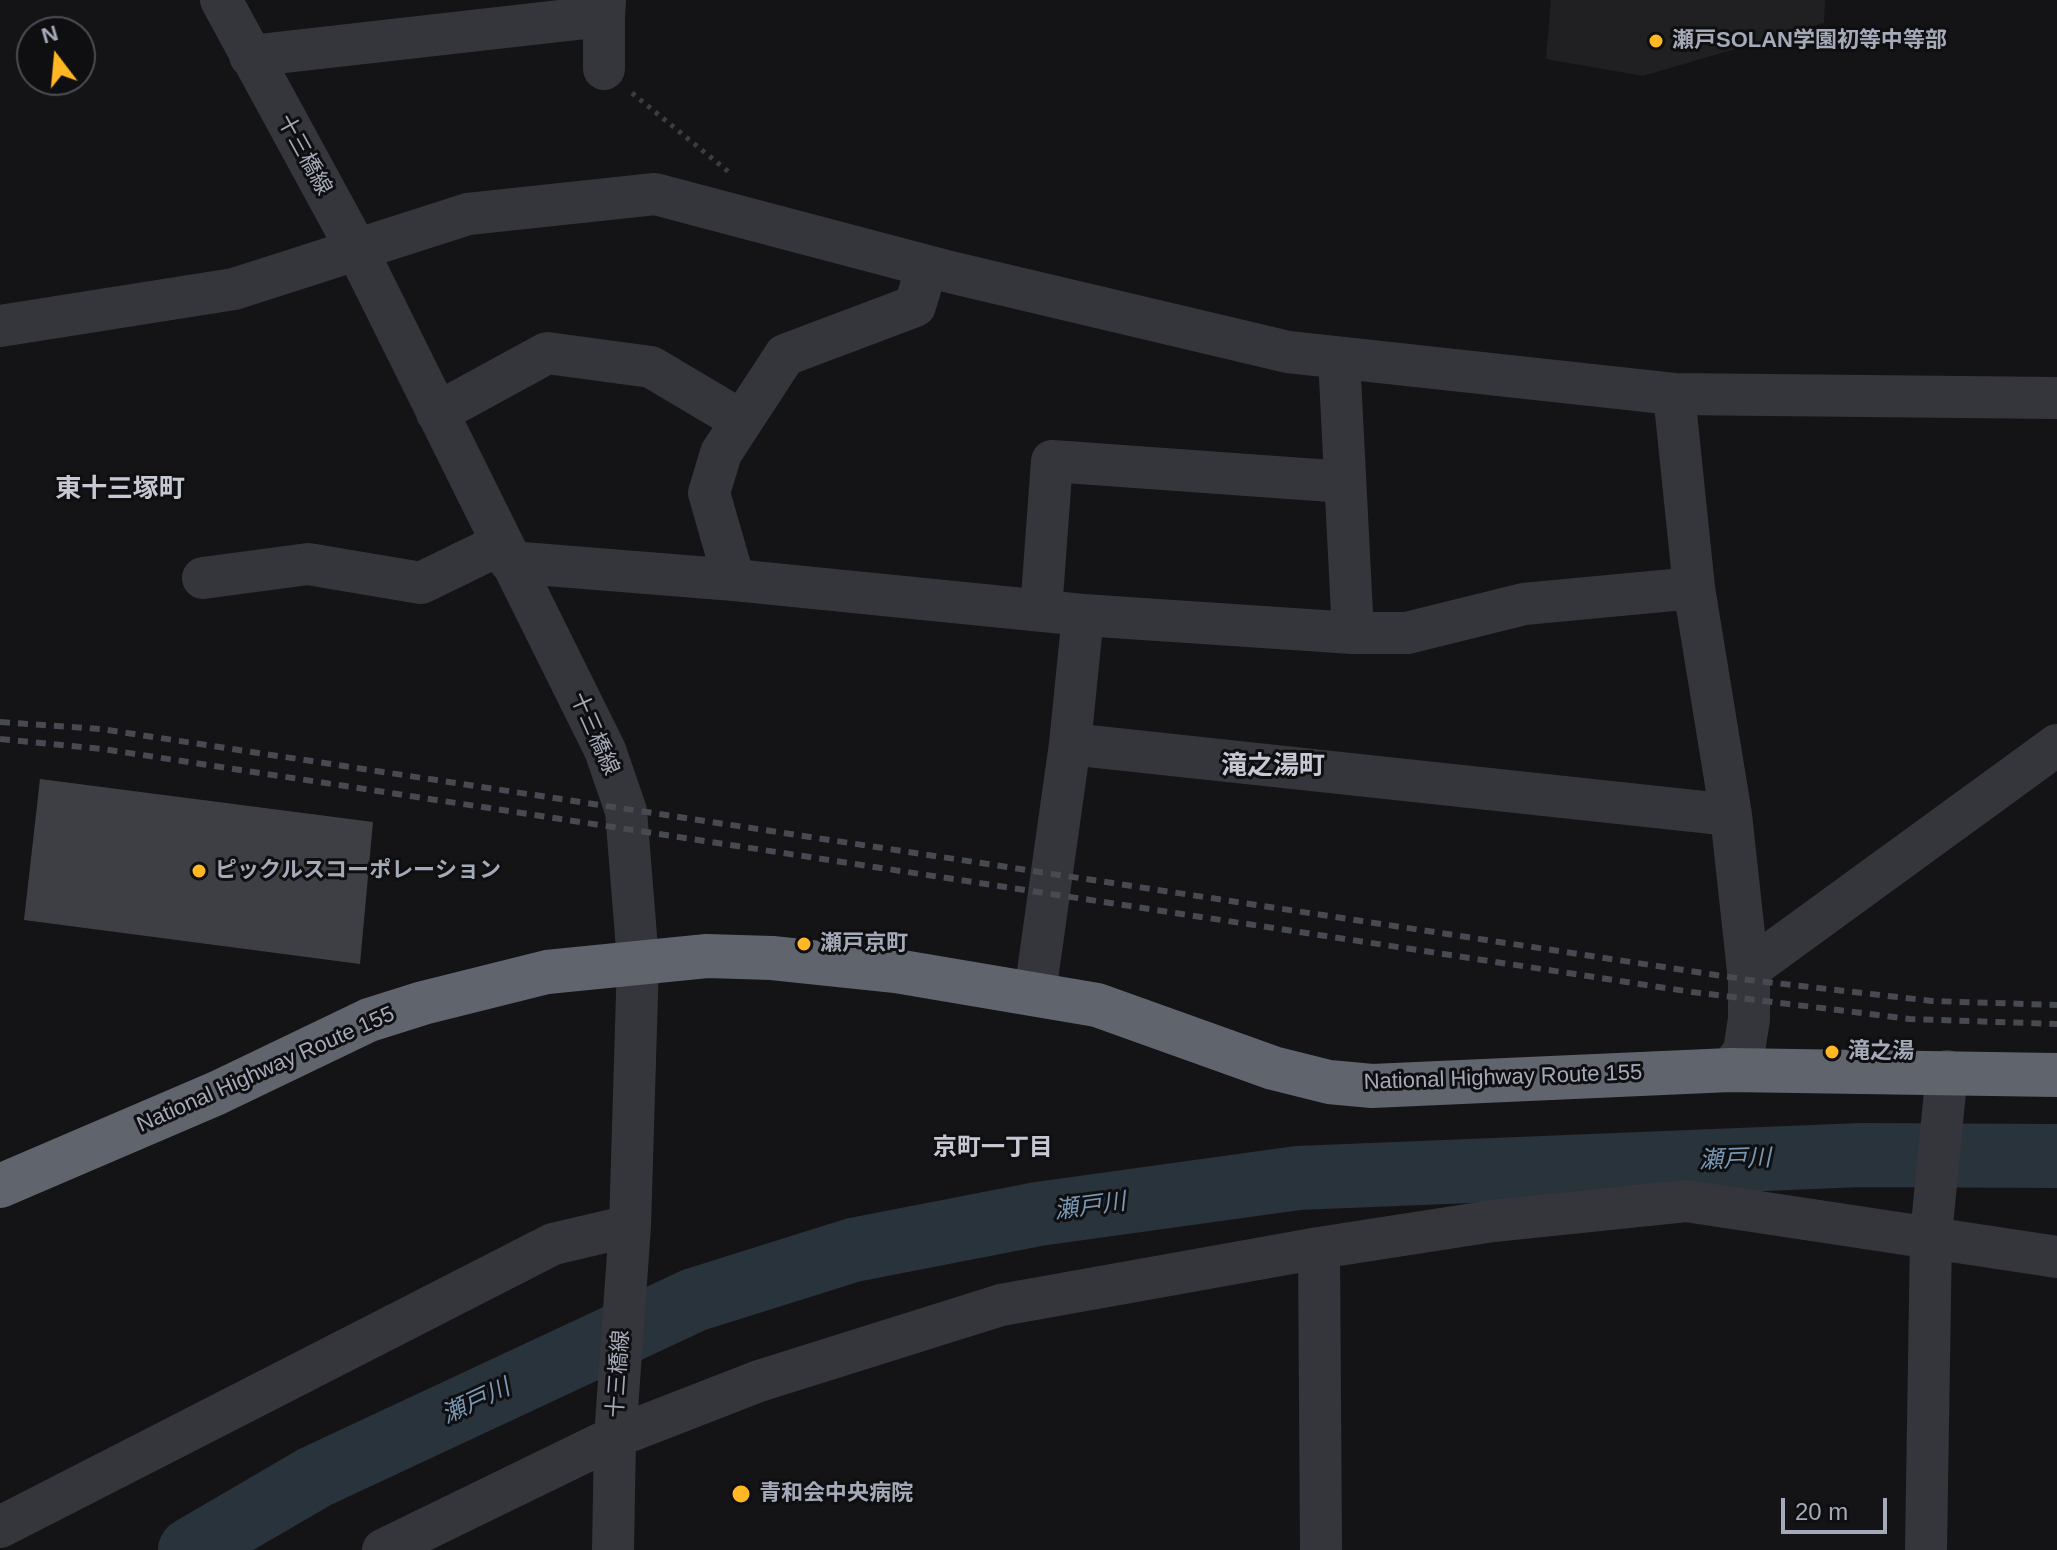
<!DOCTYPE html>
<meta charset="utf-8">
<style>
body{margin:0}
#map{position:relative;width:2057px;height:1550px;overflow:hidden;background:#141416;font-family:Helvetica,sans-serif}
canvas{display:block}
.north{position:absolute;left:16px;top:16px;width:80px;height:80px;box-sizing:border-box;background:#0f0f11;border:2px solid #4b4d54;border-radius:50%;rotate:344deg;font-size:22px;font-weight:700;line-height:32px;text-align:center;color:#a5aab8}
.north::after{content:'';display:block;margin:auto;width:28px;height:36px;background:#ffb723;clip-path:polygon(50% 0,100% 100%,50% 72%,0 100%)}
.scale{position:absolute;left:1781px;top:1498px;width:106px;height:36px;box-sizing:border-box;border:4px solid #a5aab8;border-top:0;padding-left:10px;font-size:24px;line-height:28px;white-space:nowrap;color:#a5aab8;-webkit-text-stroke:6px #0f0f11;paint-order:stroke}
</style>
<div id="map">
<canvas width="2057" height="1550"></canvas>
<div class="north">N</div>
<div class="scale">20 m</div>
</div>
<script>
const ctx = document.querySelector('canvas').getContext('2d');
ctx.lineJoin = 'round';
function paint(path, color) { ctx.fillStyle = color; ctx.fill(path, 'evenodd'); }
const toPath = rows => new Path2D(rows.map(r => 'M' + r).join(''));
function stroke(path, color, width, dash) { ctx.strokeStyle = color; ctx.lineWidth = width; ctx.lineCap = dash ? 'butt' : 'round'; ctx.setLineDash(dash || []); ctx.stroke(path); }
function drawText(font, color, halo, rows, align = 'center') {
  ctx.font = font + ' Helvetica,"Noto Sans JP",sans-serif'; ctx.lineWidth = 6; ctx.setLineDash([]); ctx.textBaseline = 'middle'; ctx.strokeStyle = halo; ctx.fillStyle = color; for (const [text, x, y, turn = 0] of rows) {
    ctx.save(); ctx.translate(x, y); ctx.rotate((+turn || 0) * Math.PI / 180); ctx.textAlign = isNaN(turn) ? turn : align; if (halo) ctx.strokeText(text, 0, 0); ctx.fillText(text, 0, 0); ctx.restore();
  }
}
paint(toPath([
 [1551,0,1825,0,1824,23,1643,76,1546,59]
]), '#202023');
stroke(toPath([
 [190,1550,315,1477,694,1300,853,1250,1038,1214,1298,1178,1862,1155,2057,1156]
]), '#29333b', 64);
paint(toPath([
 [40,779,373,822,360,964,24,920]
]), '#3e3f44');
stroke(toPath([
 [632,93,730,173]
]), '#3b3d43', 5, [4, 6]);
stroke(toPath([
 [221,0,356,248,605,750,626,811,638,961,630,1226,615,1437,613,1550],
 [250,56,604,16,605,0],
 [604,69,604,16],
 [0,326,234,289,468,214,655,194,950,272,1288,352,1674,394,2057,398],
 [1339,358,1353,633],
 [1674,394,1694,588,1731,815,1749,980,1749,1019,1744,1051,1730,1070],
 [437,413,547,353,651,367,742,421],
 [510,562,734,580,1083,615,1353,633,1407,633,1524,604,1694,588],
 [203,578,308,564,421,583,501,544],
 [734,580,709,493,721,453,785,355,915,306,927,266],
 [1041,611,1052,461,1345,482],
 [1070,744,1731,815],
 [1748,970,2057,745],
 [1035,993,1070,744,1083,615],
 [1319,1248,1321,1550],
 [0,1527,553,1244,630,1226],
 [383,1550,615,1437,759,1381,1001,1305,1319,1248,1493,1221,1686,1201,2057,1257],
 [1926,1550,1931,1235,1947,1071]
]), '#35363b', 42);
stroke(toPath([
 [0,1186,217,1093,369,1020,423,1003,547,972,707,956,772,958,896,971,1097,1005,1273,1068,1329,1082,1372,1086,1730,1070,2057,1075]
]), '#60646d', 44);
stroke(toPath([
 [0,722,101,729,1749,980,1932,1001,2057,1005],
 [0,739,103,749,1692,992,1910,1019,2057,1024]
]), '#484a51', 6, [10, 8]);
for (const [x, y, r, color] of [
 [1656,41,8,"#ffb723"],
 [199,871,8,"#ffb723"],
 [804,944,8,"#ffb723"],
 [1832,1052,8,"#ffb723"],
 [741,1494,10,"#ffb723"]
]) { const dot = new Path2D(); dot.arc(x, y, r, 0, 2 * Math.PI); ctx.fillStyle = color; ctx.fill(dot); stroke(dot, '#0f0f11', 3); }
drawText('bold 22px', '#a5aab8', '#0f0f11', [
 ["瀬戸SOLAN学園初等中等部",1672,41],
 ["ピックルスコーポレーション",215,871],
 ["瀬戸京町",820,944],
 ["滝之湯",1848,1052],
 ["青和会中央病院",759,1494]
], 'left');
drawText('22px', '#a5aab8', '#0f0f11', [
 ["十三橋線",304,155,61],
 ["十三橋線",594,734,66],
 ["National Highway Route 155",266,1070,-24],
 ["National Highway Route 155",1503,1078,-2],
 ["十三橋線",619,1374,-86]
]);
drawText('bold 24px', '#c6c9d3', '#0f0f11', [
 ["京町一丁目",993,1148]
]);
drawText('italic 24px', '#7898b6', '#0f0f11', [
 ["瀬戸川",1735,1160,-2],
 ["瀬戸川",1090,1207,-8],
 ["瀬戸川",476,1402,-25]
]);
drawText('bold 26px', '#c6c9d3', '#0f0f11', [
 ["東十三塚町",120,490],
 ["滝之湯町",1273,767]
]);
</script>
